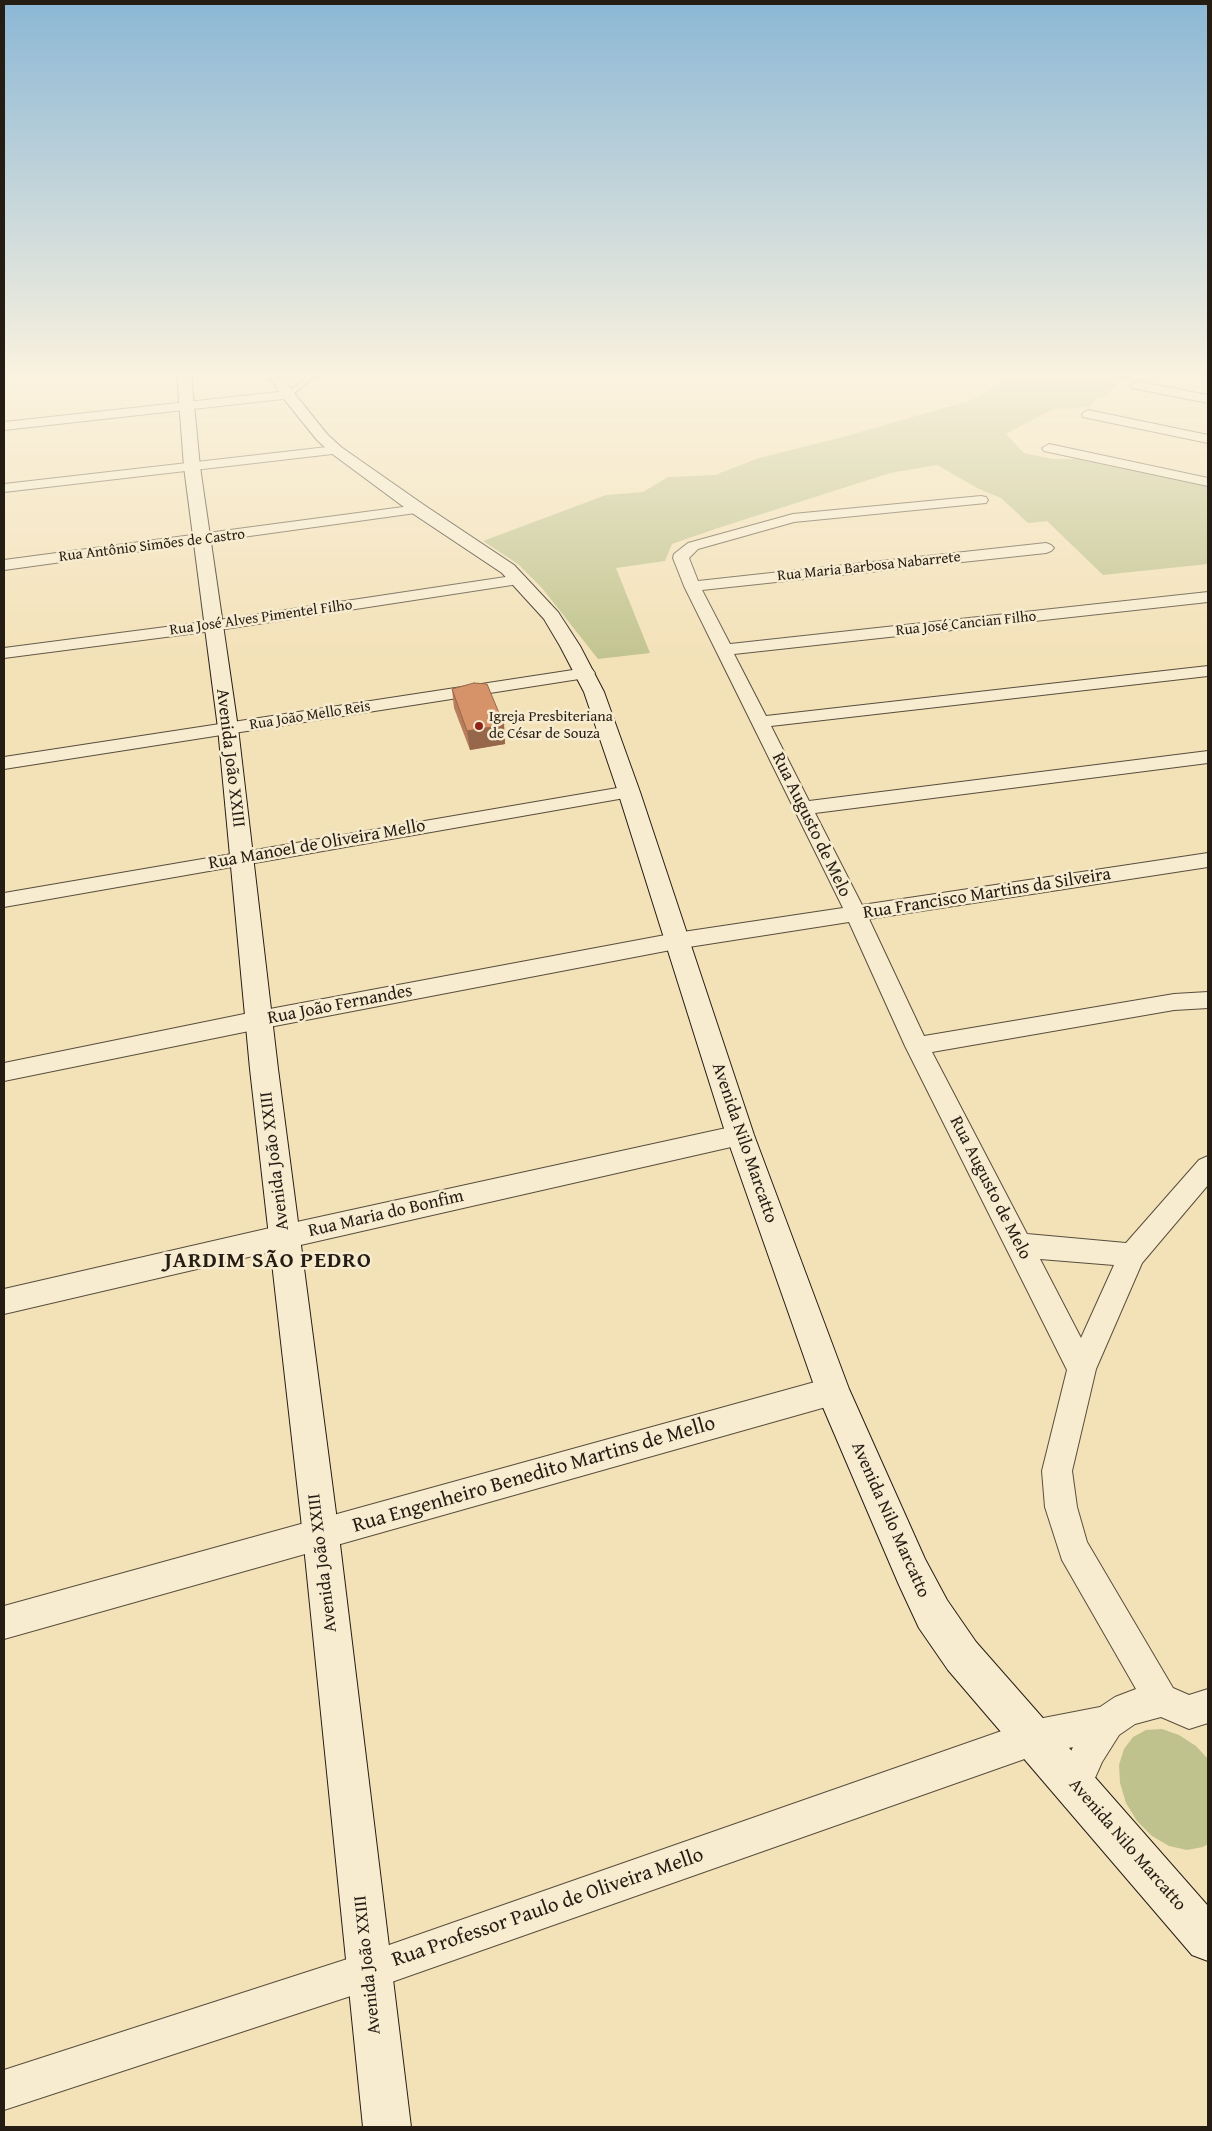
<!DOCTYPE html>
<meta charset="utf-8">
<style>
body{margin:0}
#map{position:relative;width:1212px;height:2131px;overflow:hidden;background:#f3e1b7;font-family:"Gentium Book Plus",serif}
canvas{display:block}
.frame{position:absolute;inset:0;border:5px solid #251d14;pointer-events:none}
</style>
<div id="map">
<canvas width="1212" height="2131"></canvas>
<div class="frame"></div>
</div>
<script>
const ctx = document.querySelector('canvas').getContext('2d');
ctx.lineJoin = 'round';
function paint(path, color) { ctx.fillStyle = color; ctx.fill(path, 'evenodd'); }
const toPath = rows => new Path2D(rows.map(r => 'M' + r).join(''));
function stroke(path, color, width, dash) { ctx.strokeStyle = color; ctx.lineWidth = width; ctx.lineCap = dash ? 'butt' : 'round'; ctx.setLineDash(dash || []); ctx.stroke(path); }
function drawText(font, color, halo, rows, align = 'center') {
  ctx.font = font + ' "Gentium Book Plus",serif'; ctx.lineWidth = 5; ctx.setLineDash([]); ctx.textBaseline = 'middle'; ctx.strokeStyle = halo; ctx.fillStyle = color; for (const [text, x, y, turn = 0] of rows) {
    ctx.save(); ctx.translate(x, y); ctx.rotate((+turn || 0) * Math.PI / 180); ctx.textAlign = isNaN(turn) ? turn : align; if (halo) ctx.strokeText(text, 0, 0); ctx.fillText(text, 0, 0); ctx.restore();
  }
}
paint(toPath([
 [1018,373,1135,373,1116,385,1105,397,1098,396,1090,407,1053,409,1006,434,1024,453,1052,459,1076,459,1208,487,1208,564,1103,575,1047,521,1028,523,1001,498,979,489,937,465,890,473,715,529,672,544,665,561,616,568,650,653,598,659,542,588,518,564,483,541,606,495,643,492,668,477,715,475,759,458,843,437,972,400],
 [1162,1729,1179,1735,1196,1746,1208,1759,1208,1844,1203,1847,1187,1850,1169,1846,1152,1836,1137,1821,1126,1803,1120,1783,1119,1765,1124,1749,1133,1737,1146,1730]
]), '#bfc28c');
const lane = toPath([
 [312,373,319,373,290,396,286,396,286,394,312,373]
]);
const street = toPath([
 [1136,381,1208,395,1208,403,1132,388,1130,385,1136,381],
 [288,391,294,395,292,398,4,430,4,422,288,391],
 [1088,410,1208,435,1208,443,1083,417,1082,414,1088,410],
 [1049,444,1208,478,1208,486,1044,451,1042,448,1049,444],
 [336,446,341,447,343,450,341,453,4,492,4,484,336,446],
 [981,496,986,497,988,500,986,503,794,522,698,549,689,558,698,581,1046,543,1051,545,1054,548,1051,551,1046,553,702,590,730,644,1208,592,1208,602,734,654,766,716,1208,666,1208,676,771,726,809,801,1208,751,1208,763,815,813,862,905,1208,853,1208,867,869,919,924,1036,1174,994,1208,992,1208,1008,1174,1010,932,1052,1027,1234,1126,1243,1199,1160,1208,1156,1208,1185,1142,1263,1096,1369,1072,1471,1077,1507,1087,1542,1173,1688,1189,1695,1208,1689,1208,1723,1189,1729,1161,1717,1135,1724,1119,1735,1102,1762,1087,1796,1074,1801,1061,1796,1056,1783,1073,1747,1033,1756,369,1990,4,2110,4,2070,369,1952,1033,1720,1100,1707,1115,1697,1136,1689,1062,1560,1045,1507,1042,1471,1067,1370,905,1046,849,922,676,949,259,1029,4,1081,4,1063,259,1011,676,933,843,908,684,586,673,558,674,554,688,543,793,514,981,496],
 [1040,1259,1114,1265,1081,1338,1040,1259],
 [418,505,423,506,425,509,423,512,4,570,4,560,418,505],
 [519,575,525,577,527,580,525,583,212,631,4,658,4,648,212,621,519,575],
 [586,668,592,669,595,673,592,677,4,769,4,757,586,668],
 [629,786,636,788,639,792,636,796,4,907,4,893,629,786],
 [740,1125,749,1128,752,1135,749,1142,740,1145,283,1249,4,1314,4,1289,283,1225,740,1125],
 [833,1377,843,1381,848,1391,843,1401,833,1405,4,1639,4,1606,833,1377]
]);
const secondary = toPath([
 [177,373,191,373,200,467,238,728,278,1069,339,1536,411,2127,363,2127,303,1536,250,1069,218,728,184,467,177,373],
 [267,373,281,373,294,393,327,434,341,447,424,505,514,565,558,612,580,646,604,692,640,792,754,1135,849,1389,925,1559,947,1600,976,1642,1208,1906,1208,1961,1192,1955,948,1670,919,1628,899,1585,816,1391,726,1135,618,792,584,692,560,646,544,619,502,573,412,513,331,453,317,440,283,398,267,373]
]);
stroke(lane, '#584e3d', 3);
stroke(street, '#584e3d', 2);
stroke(secondary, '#251d14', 2);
paint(lane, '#f7ecd0');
paint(street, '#f7ecd0');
paint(secondary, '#f7ecd0');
paint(toPath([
 [452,689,504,725,505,744,470,750,454,708]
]), '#b87e5b');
paint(toPath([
 [504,725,505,744,470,750,467,731]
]), '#96674a');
const building = toPath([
 [474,683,487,684,504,725,467,731,452,689,474,683]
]);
paint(building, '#d6936a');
stroke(building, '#96674a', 1);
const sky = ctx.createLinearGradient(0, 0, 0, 671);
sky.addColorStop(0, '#8bb7d5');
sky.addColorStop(0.56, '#faf2df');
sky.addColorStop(1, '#faf2df00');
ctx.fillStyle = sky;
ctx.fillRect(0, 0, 1212, 671);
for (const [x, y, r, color] of [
 [479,726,5,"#8f2418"]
]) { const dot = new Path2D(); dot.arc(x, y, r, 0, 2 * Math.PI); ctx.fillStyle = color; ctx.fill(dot); stroke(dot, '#f7ecd0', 2); }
drawText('15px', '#251d14', '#f7ecd0', [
 ["Rua Antônio Simões de Castro",152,546,-7],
 ["Rua Maria Barbosa Nabarrete",869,567,-6],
 ["Rua José Alves Pimentel Filho",261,618,-8],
 ["Rua José Cancian Filho",966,624,-6],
 ["Rua João Mello Reis",310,716,-9]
]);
drawText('15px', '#251d14', '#f7ecd0', [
 ["Igreja Presbiteriana",489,717],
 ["de César de Souza",489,734]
], 'left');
drawText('18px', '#251d14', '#f7ecd0', [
 ["Avenida João XXIII",230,758,83],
 ["Rua Augusto de Melo",811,825,64],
 ["Rua Manoel de Oliveira Mello",317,845,-10],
 ["Rua Francisco Martins da Silveira",987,894,-9],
 ["Rua João Fernandes",340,1005,-11],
 ["Avenida Nilo Marcatto",744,1143,71],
 ["Avenida João XXIII",275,1161,-97],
 ["Rua Augusto de Melo",990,1188,63],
 ["Rua Maria do Bonfim",386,1214,-13],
 ["Avenida Nilo Marcatto",890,1520,66],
 ["Avenida João XXIII",323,1563,-97],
 ["Avenida Nilo Marcatto",1127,1845,49],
 ["Avenida João XXIII",368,1965,-96]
]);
drawText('21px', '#251d14', '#f7ecd0', [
 ["Rua Engenheiro Benedito Martins de Mello",534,1475,-16],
 ["Rua Professor Paulo de Oliveira Mello",548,1908,-19]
]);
ctx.letterSpacing = '1px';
drawText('bold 22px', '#251d14', '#f7ecd0', [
 ["JARDIM SÃO PEDRO",268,1261]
]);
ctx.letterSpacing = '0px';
</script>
